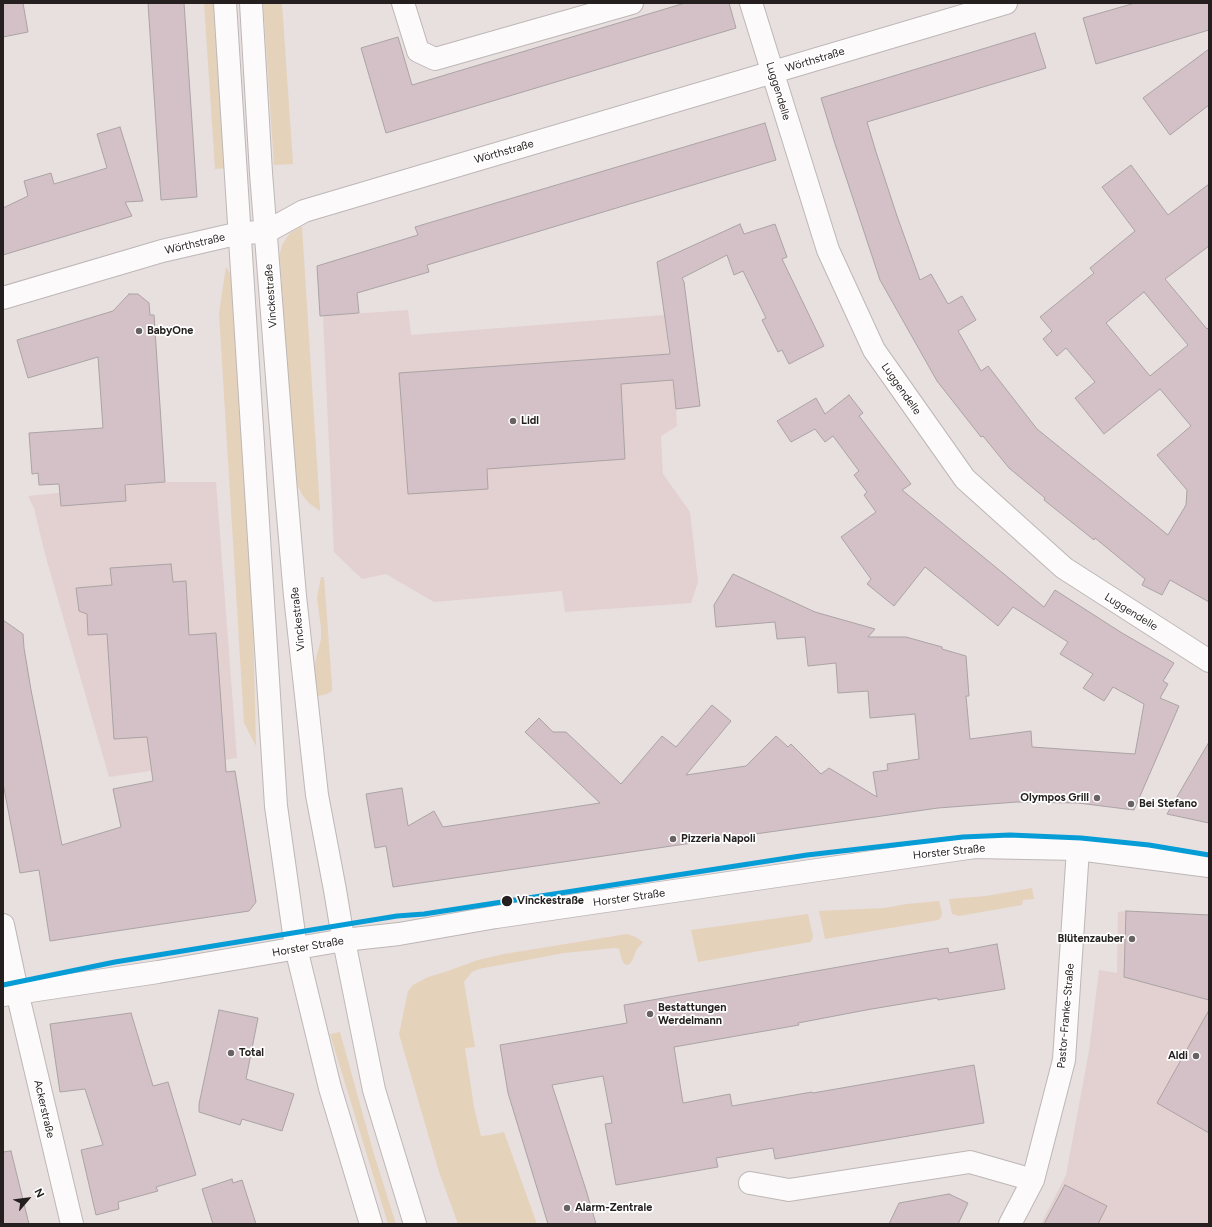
<!DOCTYPE html>
<meta charset="utf-8">
<style>
body{margin:0}
#map{position:relative;width:1212px;height:1227px;overflow:hidden;background:#e8dfdf;font-family:Figtree,sans-serif}
canvas{display:block}
.frame{position:absolute;inset:0;border:4px solid #251f1f;pointer-events:none}
.north{position:absolute;left:8px;top:1179px;width:40px;height:40px;-webkit-text-stroke:3px #fff;paint-order:stroke;rotate:62deg;font-size:11px;font-weight:700;line-height:16px;text-align:center;color:#251f1f}
.north::after{content:'';display:block;margin:auto;width:14px;height:18px;background:#251f1f;clip-path:polygon(50% 0,100% 100%,50% 72%,0 100%)}
</style>
<div id="map">
<canvas width="1212" height="1227"></canvas>
<div class="frame"></div>
<div class="north">N</div>
</div>
<script>
const ctx = document.querySelector('canvas').getContext('2d');
ctx.lineJoin = 'round';
function paint(path, color) { ctx.fillStyle = color; ctx.fill(path, 'evenodd'); }
const toPath = rows => new Path2D(rows.map(r => 'M' + r).join(''));
function stroke(path, color, width, dash) { ctx.strokeStyle = color; ctx.lineWidth = width; ctx.lineCap = dash ? 'butt' : 'round'; ctx.setLineDash(dash || []); ctx.stroke(path); }
function drawText(font, color, halo, rows, align = 'center') {
  ctx.font = font + ' Figtree,sans-serif'; ctx.lineWidth = 3.5; ctx.setLineDash([]); ctx.textBaseline = 'middle'; ctx.strokeStyle = halo; ctx.fillStyle = color; for (const [text, x, y, turn = 0] of rows) {
    ctx.save(); ctx.translate(x, y); ctx.rotate((+turn || 0) * Math.PI / 180); ctx.textAlign = isNaN(turn) ? turn : align; if (halo) ctx.strokeText(text, 0, 0); ctx.fillText(text, 0, 0); ctx.restore();
  }
}
paint(toPath([
 [408,310,411,335,664,315,676,409,677,426,661,436,663,474,690,512,698,582,691,603,565,612,562,591,434,602,386,574,362,579,334,552,323,316],
 [165,482,216,482,237,758,109,777,45,554,34,508,28,496],
 [1126,911,1209,915,1209,1224,1041,1224,1066,1175,1089,1051,1099,970,1117,973,1118,912]
]), '#e2d1d0');
paint(toPath([
 [204,3,217,3,229,168,215,169],
 [263,3,282,3,293,164,274,165],
 [302,226,320,511,309,503,303,496,295,481,280,261,280,253,282,245,290,233],
 [226,267,231,274,252,584,256,746,244,723,219,313],
 [321,577,324,577,332,685,332,691,327,694,318,696,314,667,321,639,321,628,317,597],
 [1032,888,1034,899,1023,900,1022,905,959,916,952,914,949,899,986,896],
 [939,901,942,913,941,917,938,920,825,939,819,911,884,908,907,904],
 [808,914,813,936,812,940,810,942,698,962,691,930],
 [627,934,636,937,643,942,637,949,632,961,628,965,624,964,622,960,619,949,615,948,564,953,479,969,472,972,464,982,475,1047,465,1048,474,1107,481,1136,491,1135,504,1132,537,1224,458,1224,439,1172,399,1034,408,991,413,985,428,977,445,972,478,960,504,954],
 [340,1032,373,1151,396,1224,388,1224,330,1034]
]), '#e5d2bb');
const building = toPath([
 [3,3,23,3,28,32,3,37,3,3],
 [148,3,184,3,197,197,161,200,148,3],
 [685,3,729,3,736,28,386,133,361,48,398,37,412,85,685,3],
 [1135,3,1209,3,1209,30,1096,64,1083,18,1135,3],
 [1035,33,1046,68,867,122,876,152,897,216,920,280,931,274,948,304,962,296,976,320,958,331,981,371,988,366,1037,429,1168,535,1186,505,1187,490,1157,455,1191,426,1160,389,1104,434,1075,398,1095,382,1066,348,1057,356,1043,339,1052,331,1040,317,1094,273,1090,268,1135,231,1102,187,1131,165,1168,215,1209,184,1209,246,1165,279,1207,329,1209,327,1209,602,1170,580,1162,595,1142,585,1145,579,1095,538,1094,540,1044,500,1045,498,1009,468,983,436,981,437,937,381,880,280,835,144,821,98,1035,33],
 [1144,292,1188,345,1150,376,1106,323,1144,292],
 [1209,49,1209,105,1170,135,1143,98,1209,49],
 [765,123,776,160,427,265,429,272,357,293,359,313,320,316,317,266,418,235,415,227,765,123],
 [120,127,143,201,125,202,132,216,3,255,3,208,28,196,24,181,51,173,54,184,107,168,97,134,120,127],
 [740,224,744,234,775,224,787,257,782,259,824,346,789,364,782,350,778,352,762,320,766,318,743,271,734,275,727,255,682,278,684,282,700,406,676,409,673,380,621,384,625,459,487,469,488,489,408,494,399,373,670,354,657,262,740,224],
 [129,294,138,294,149,303,150,315,154,315,165,482,125,485,126,501,61,506,59,484,39,485,38,473,32,474,29,433,103,428,98,357,28,378,17,340,113,311,129,294],
 [849,395,863,413,859,416,911,484,902,490,1044,607,1055,590,1122,633,1174,663,1163,681,1168,684,1160,698,1179,706,1134,810,1078,803,1017,802,938,808,692,843,393,887,386,846,375,848,366,794,402,788,408,826,434,811,443,827,600,803,525,732,539,718,553,732,566,732,621,784,662,736,676,747,712,705,731,721,686,775,746,766,776,736,788,747,791,744,821,774,829,768,877,797,873,772,888,770,887,764,919,759,915,714,870,718,868,691,838,693,836,663,808,666,805,637,777,639,775,622,716,627,714,605,733,574,815,612,875,629,868,637,906,637,942,647,942,649,966,656,969,696,966,696,970,739,1031,731,1032,747,1135,754,1144,704,1113,687,1104,701,1083,688,1093,674,1060,654,1068,642,1013,607,998,626,925,567,894,606,867,584,871,579,841,537,876,512,864,495,867,492,854,475,859,471,833,436,825,442,815,429,791,442,777,421,816,398,825,414,849,395],
 [171,564,173,582,186,581,189,635,216,633,226,772,235,771,256,902,249,911,50,941,39,870,20,873,3,783,3,620,23,634,24,648,31,690,62,845,121,827,113,789,153,781,147,737,114,739,107,634,88,635,87,614,79,611,76,588,112,585,110,568,171,564],
 [1209,742,1209,823,1167,814,1209,742],
 [1126,911,1209,915,1209,1000,1124,977,1126,911],
 [997,944,1005,989,938,1000,937,998,866,1010,798,1023,799,1025,674,1047,683,1103,730,1094,732,1106,812,1092,813,1093,974,1065,984,1123,775,1159,773,1148,716,1158,718,1167,616,1185,605,1124,612,1123,603,1076,552,1085,586,1190,596,1224,548,1224,508,1093,500,1045,627,1023,624,1005,929,951,948,948,949,953,997,944],
 [219,1010,258,1018,246,1079,294,1094,282,1131,242,1119,240,1125,199,1112,199,1104,219,1010],
 [1209,1010,1209,1133,1157,1103,1209,1010],
 [131,1013,153,1086,168,1082,196,1175,156,1187,158,1191,118,1202,119,1209,96,1215,81,1150,103,1145,85,1089,60,1092,50,1024,131,1013],
 [11,1151,29,1224,3,1224,3,1152,11,1151],
 [232,1179,233,1183,242,1180,256,1224,213,1224,202,1189,232,1179],
 [1065,1185,1107,1206,1098,1224,1044,1224,1065,1185],
 [949,1194,968,1203,958,1224,889,1224,899,1203,949,1194]
]);
paint(building, '#d4c1c8');
stroke(building, '#aaa3a4', 1);
const minor = toPath([
 [403,3,418,51,435,59,632,3],
 [751,3,828,250,874,350,965,479,1064,568,1209,661],
 [3,298,162,251,240,233,266,232,304,211,1006,3],
 [3,925,19,1000,72,1224],
 [750,1183,789,1190,970,1162,1033,1180],
 [1010,1224,1033,1180,1064,1060,1078,849]
]);
const tertiary = toPath([
 [344,940,399,934,496,917,975,847,1078,849,1209,866]
]);
const secondary = toPath([
 [3,995,158,972,344,940]
]);
const primary = toPath([
 [225,3,276,806,296,948,330,1088,371,1224],
 [251,3,261,173,286,492,295,596,317,795,335,890,341,926,374,1090,415,1224]
]);
stroke(minor, '#beb7b7', 24);
stroke(tertiary, '#beb7b7', 24);
stroke(secondary, '#beb7b7', 24);
stroke(primary, '#beb7b7', 24);
stroke(minor, '#fcfafa', 22);
stroke(tertiary, '#fcfafa', 22);
stroke(secondary, '#fcfafa', 22);
stroke(primary, '#fcfafa', 22);
stroke(toPath([
 [3,985,115,962,397,916,424,914,807,855,963,837,1010,835,1081,838,1149,845,1209,855]
]), '#069cd6', 5);
for (const [x, y, r, color] of [
 [139,331,4,"#696262"],
 [513,421,4,"#696262"],
 [1097,798,4,"#696262"],
 [1131,804,4,"#696262"],
 [673,839,4,"#696262"],
 [507,901,6,"#251f1f"],
 [1132,939,4,"#696262"],
 [650,1014,4,"#696262"],
 [231,1053,4,"#696262"],
 [1196,1056,4,"#696262"],
 [567,1208,4,"#696262"]
]) { const dot = new Path2D(); dot.arc(x, y, r, 0, 2 * Math.PI); ctx.fillStyle = color; ctx.fill(dot); stroke(dot, '#fff', 1.5); }
drawText('11px', '#251f1f', '#fff', [
 ["Wörthstraße",815,60,-17],
 ["Luggendelle",778,91,73],
 ["Wörthstraße",504,152,-16],
 ["Wörthstraße",195,244,-13],
 ["Vinckestraße",271,296,-94],
 ["Luggendelle",901,389,55],
 ["Luggendelle",1131,612,32],
 ["Vinckestraße",298,619,-96],
 ["Horster Straße",949,852,-6],
 ["Horster Straße",629,898,-8],
 ["Horster Straße",308,947,-10],
 ["Pastor-Franke-Straße",1066,1016,-85],
 ["Ackerstraße",44,1109,77]
]);
drawText('bold 11px', '#251f1f', '#fff', [
 ["BabyOne",147,331],
 ["Lidl",521,421],
 ["Olympos Grill",1089,798,"right"],
 ["Bei Stefano",1139,804],
 ["Pizzeria Napoli",681,839],
 ["Blütenzauber",1124,939,"right"],
 ["Bestattungen",658,1008],
 ["Werdelmann",658,1021],
 ["Total",239,1053],
 ["Aldi",1188,1056,"right"],
 ["Alarm-Zentrale",575,1208]
], 'left');
drawText('bold 11px', '#251f1f', '#fff', [
 ["Vinckestraße",517,901]
], 'left');
</script>
